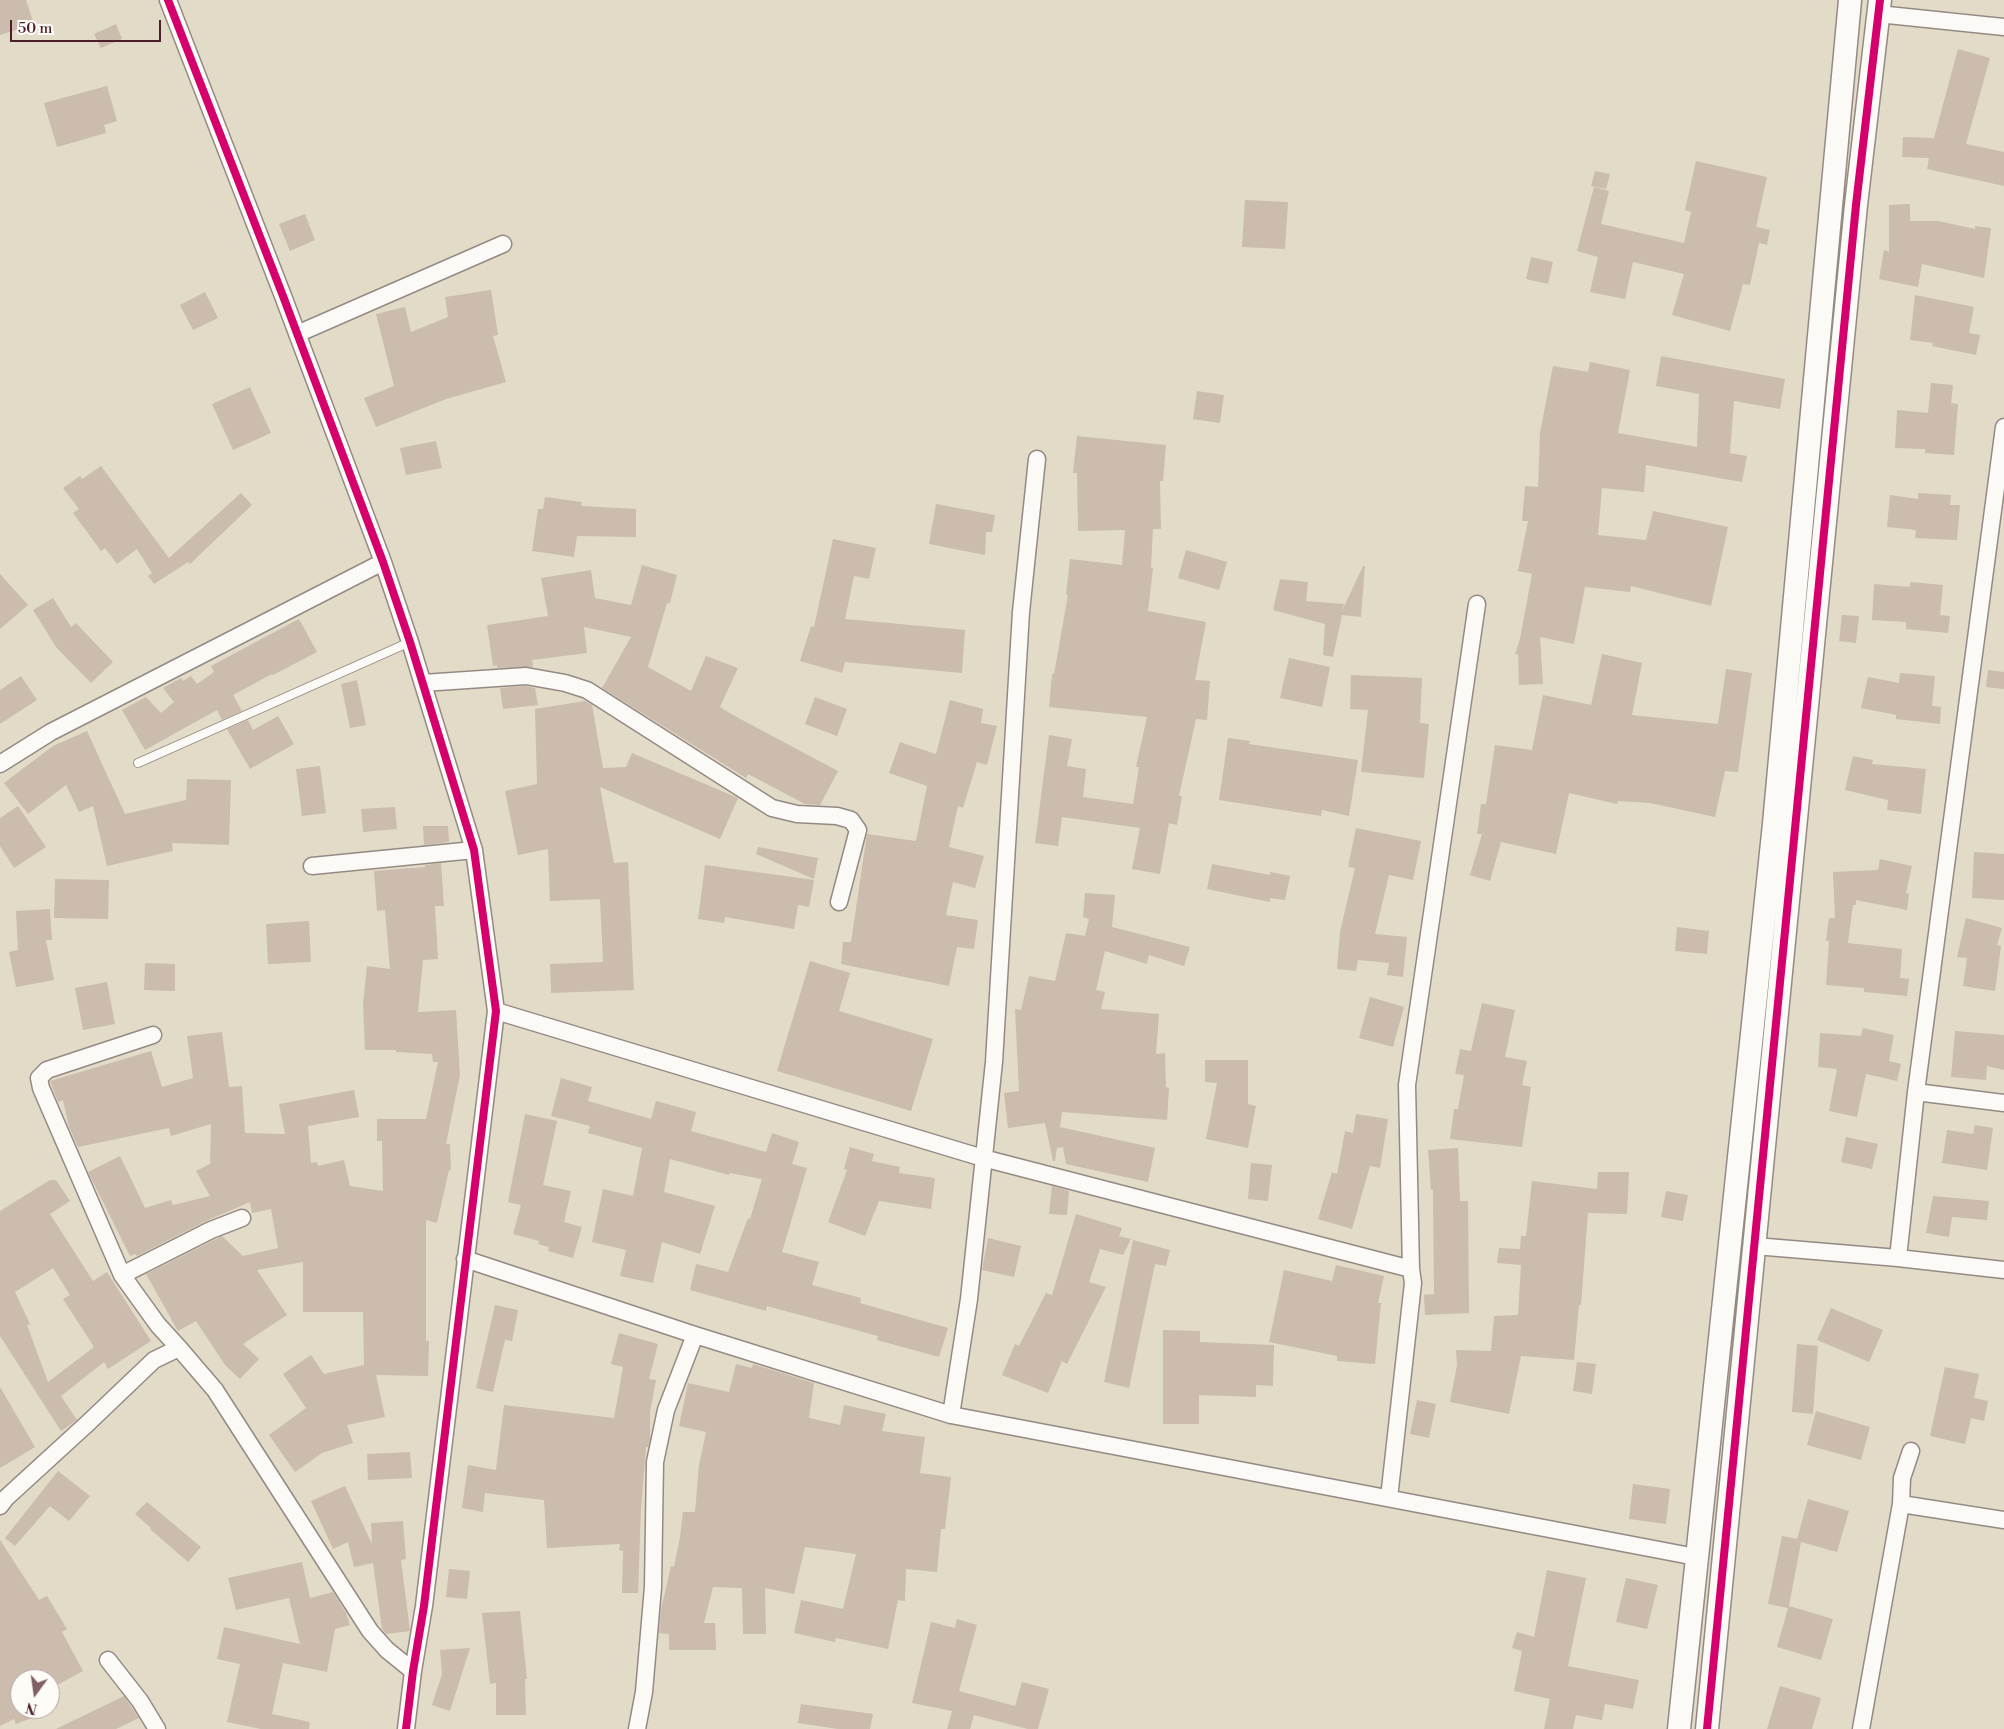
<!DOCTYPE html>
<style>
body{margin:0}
#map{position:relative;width:2004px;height:1729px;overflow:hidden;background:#e2dbc8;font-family:"Libre Bodoni",serif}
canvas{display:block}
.north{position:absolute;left:10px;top:1669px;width:50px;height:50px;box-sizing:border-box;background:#fdfcf7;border:1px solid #b5a4a5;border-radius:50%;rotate:194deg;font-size:14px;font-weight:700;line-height:20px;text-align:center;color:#4a1f2b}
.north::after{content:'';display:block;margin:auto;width:18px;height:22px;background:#7f6162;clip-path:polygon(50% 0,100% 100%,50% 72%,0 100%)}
.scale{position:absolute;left:10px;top:20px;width:151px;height:22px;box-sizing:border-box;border:2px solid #4a1f2b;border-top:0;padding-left:6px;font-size:15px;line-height:18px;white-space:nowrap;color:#4a1f2b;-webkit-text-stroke:4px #fdfcf7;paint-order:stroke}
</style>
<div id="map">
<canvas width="2004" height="1729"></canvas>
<div class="north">N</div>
<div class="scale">50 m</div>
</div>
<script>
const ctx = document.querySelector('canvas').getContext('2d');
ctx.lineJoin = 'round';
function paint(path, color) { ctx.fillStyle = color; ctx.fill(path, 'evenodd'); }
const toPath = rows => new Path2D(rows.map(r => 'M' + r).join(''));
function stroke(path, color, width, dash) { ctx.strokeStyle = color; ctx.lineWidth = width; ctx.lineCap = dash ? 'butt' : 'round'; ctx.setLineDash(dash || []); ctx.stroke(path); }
paint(toPath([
 [0,0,26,0,34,24,0,35],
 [116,24,122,39,101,48,94,34],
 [1958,49,1990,58,1966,144,2004,152,2004,186,1927,169,1929,158,1902,157,1903,137,1934,138],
 [107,86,117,121,104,125,106,133,57,147,44,103],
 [1696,161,1767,177,1756,227,1770,230,1767,245,1759,243,1750,285,1743,284,1730,331,1672,315,1684,274,1633,262,1625,299,1590,292,1598,257,1577,251,1594,187,1609,191,1601,224,1684,243,1691,212,1685,210],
 [1595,171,1610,174,1606,189,1591,186],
 [1245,200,1288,202,1285,249,1242,247],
 [1910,204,1910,221,1938,221,1975,229,1975,226,1991,228,1984,278,1922,264,1918,287,1879,279,1884,250,1889,252,1889,205],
 [305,214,315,240,290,251,279,224],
 [1531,257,1553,262,1548,284,1526,279],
 [491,290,498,335,493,336,506,382,446,399,376,427,364,398,394,386,376,314,405,307,411,332,448,317,445,297],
 [205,292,218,318,193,330,180,305],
 [1915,295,1974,307,1969,333,1980,335,1976,355,1932,346,1933,343,1910,340],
 [1661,356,1785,379,1780,409,1734,401,1730,453,1747,456,1742,482,1646,465,1644,492,1602,488,1598,535,1646,540,1653,511,1728,527,1711,606,1631,586,1630,592,1585,587,1574,644,1540,637,1543,684,1519,685,1518,654,1515,654,1520,639,1532,574,1518,571,1528,521,1522,521,1525,486,1538,487,1540,433,1553,366,1588,372,1590,362,1630,370,1618,433,1697,447,1699,394,1656,386],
 [1931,383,1953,385,1951,403,1958,404,1954,455,1925,453,1925,449,1895,448,1897,410,1928,413],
 [250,387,271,433,233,450,212,404],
 [1197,391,1224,395,1220,423,1193,419],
 [1077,436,1166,445,1163,481,1160,481,1161,529,1153,529,1151,568,1153,568,1148,611,1206,622,1195,680,1210,681,1207,720,1196,719,1179,796,1182,796,1177,825,1169,823,1160,874,1132,869,1140,828,1062,817,1058,846,1035,843,1049,735,1072,739,1067,766,1086,769,1083,797,1133,804,1139,767,1136,767,1147,717,1049,707,1052,674,1054,674,1068,595,1066,595,1070,559,1122,565,1125,530,1078,531,1077,473,1073,473],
 [436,441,442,468,406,475,400,448],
 [101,466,169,558,241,493,252,505,190,564,188,562,154,584,148,576,152,573,137,549,117,564,105,548,101,551,73,513,79,509,63,488,80,476,82,479],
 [1918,493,1951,495,1950,505,1960,505,1957,540,1915,538,1916,530,1887,527,1890,495,1918,499],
 [545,497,582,502,581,506,636,509,636,537,577,536,574,557,532,551,538,509,543,509],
 [936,504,995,515,992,532,986,532,985,555,929,544],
 [833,539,876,548,869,579,854,576,845,619,965,630,962,673,845,662,842,673,800,661,811,626,814,627],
 [1186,550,1227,562,1219,590,1178,578],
 [642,565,677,575,670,603,667,603,648,667,691,691,706,656,738,668,720,707,731,714,838,771,820,805,805,804,748,774,746,778,602,688,631,637,584,627,587,653,532,660,533,667,497,668,497,665,493,666,487,625,548,616,541,578,591,570,595,598,631,605],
 [1363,566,1365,566,1361,617,1342,615,1333,657,1323,655,1325,624,1273,610,1280,579,1308,582,1306,601,1344,604,1342,611],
 [0,574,28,605,0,629],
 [1910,582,1943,585,1940,615,1950,616,1948,633,1906,629,1906,622,1872,620,1874,584,1910,587],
 [53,598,71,627,76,623,113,662,91,683,56,647,33,610],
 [1842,615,1859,616,1856,643,1839,641],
 [299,619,317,652,273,675,272,674,233,695,242,711,222,720,217,710,145,750,122,710,146,697,161,713,174,702,163,688,181,678,183,681,191,676,197,684,214,672,211,666],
 [1602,654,1642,663,1632,715,1718,724,1726,669,1752,673,1738,772,1725,771,1715,817,1650,803,1618,801,1617,804,1569,793,1556,854,1501,842,1490,881,1470,875,1482,834,1477,834,1481,804,1486,804,1495,745,1532,750,1543,695,1591,705],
 [1289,658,1330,667,1322,707,1280,698],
 [1988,670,2004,672,2004,689,1986,687],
 [1900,673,1935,676,1932,706,1941,707,1940,724,1896,719,1896,715,1861,708,1868,677,1899,683],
 [1351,675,1422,678,1420,723,1429,724,1424,778,1361,772,1368,710,1350,709],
 [21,676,37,700,0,724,0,690],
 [357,680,366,725,350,728,341,684],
 [525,686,535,688,538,705,503,709,500,688],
 [815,697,847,709,837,736,805,724],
 [950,700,983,709,981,723,997,726,987,765,977,762,963,808,958,806,949,847,984,856,975,888,953,882,946,915,978,920,974,949,957,947,949,986,841,964,843,942,851,942,867,834,916,841,927,786,889,773,900,742,936,754],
 [585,701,592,705,603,768,626,767,632,753,738,798,720,839,600,787,614,863,628,862,634,990,551,993,550,964,603,962,600,899,550,901,548,849,518,855,505,791,537,784,535,709],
 [278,716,294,744,250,769,227,729,248,720,253,730],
 [87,731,125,814,186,800,187,779,231,780,229,845,172,843,173,851,107,866,93,806,79,812,66,785,28,814,4,783,53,746],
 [1228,738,1250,741,1249,744,1358,760,1349,816,1322,810,1321,816,1219,800],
 [1853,756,1873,760,1872,764,1926,769,1921,814,1887,810,1888,800,1845,790],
 [320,766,326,813,302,816,296,769],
 [18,806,46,847,14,868,0,846,0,818],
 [395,807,397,829,363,832,361,809],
 [423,826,448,826,449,842,424,845],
 [1356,828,1421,841,1413,880,1389,875,1375,934,1407,937,1403,977,1387,975,1389,963,1358,960,1356,971,1337,969,1340,932,1355,868,1348,867],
 [758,847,818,858,814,879,756,854],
 [1974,852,2004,854,2004,900,1972,898],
 [1880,859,1912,866,1906,893,1909,894,1907,910,1856,900,1856,905,1853,905,1848,943,1902,949,1900,978,1909,979,1907,996,1864,992,1864,988,1826,985,1829,941,1826,941,1829,918,1835,918,1833,872,1878,870],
 [441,863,444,906,435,906,438,959,423,960,418,1012,456,1010,460,1075,446,1144,450,1144,451,1170,449,1170,437,1223,426,1220,426,1341,429,1341,428,1376,376,1375,385,1417,347,1425,353,1443,322,1453,295,1472,269,1435,306,1408,283,1374,311,1355,324,1374,364,1365,363,1312,303,1312,303,1262,257,1270,287,1315,243,1344,259,1359,240,1379,225,1365,196,1321,178,1331,146,1274,222,1236,243,1256,278,1248,271,1209,252,1213,250,1202,206,1221,137,1256,135,1254,130,1256,88,1172,120,1156,145,1208,171,1200,173,1205,210,1196,196,1171,210,1164,211,1124,171,1136,169,1128,78,1147,69,1127,63,1100,58,1102,50,1081,151,1051,162,1087,193,1078,187,1036,222,1032,229,1087,242,1086,245,1133,285,1134,279,1104,354,1090,359,1117,308,1126,311,1163,317,1162,318,1166,344,1160,350,1186,383,1191,382,1141,377,1141,377,1119,426,1119,438,1062,433,1062,432,1054,396,1052,396,1050,365,1050,363,1004,367,966,390,969,385,910,377,911,374,871,425,867,425,865],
 [1212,864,1270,875,1270,872,1290,876,1285,900,1270,898,1270,902,1207,889],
 [705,865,814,880,809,907,798,905,794,929,725,917,724,923,698,919],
 [55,879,109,880,108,919,54,918],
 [1085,893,1115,895,1112,927,1190,947,1184,966,1149,955,1147,964,1105,951,1096,990,1105,992,1101,1009,1159,1014,1156,1054,1165,1053,1166,1087,1169,1088,1167,1120,1062,1112,1060,1127,1155,1148,1148,1182,1066,1164,1063,1147,1057,1148,1055,1161,1053,1161,1045,1123,1008,1128,1004,1093,1019,1091,1015,1009,1021,1010,1029,976,1055,981,1066,933,1085,936,1089,919,1083,917],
 [50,909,52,940,46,940,54,980,16,987,9,952,18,950,16,911],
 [1966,918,2002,928,1997,945,2001,946,1995,991,1963,986,1967,958,1957,957],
 [309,921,311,962,268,964,266,924],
 [1677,927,1709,931,1707,954,1675,951],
 [810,961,850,973,839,1011,933,1039,911,1111,777,1071],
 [145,963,175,964,175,991,144,990],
 [107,982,115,1024,83,1030,75,988],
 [1370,997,1404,1007,1393,1047,1359,1038],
 [1482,1003,1515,1010,1505,1057,1527,1061,1522,1085,1531,1087,1522,1147,1450,1139,1454,1109,1458,1109,1464,1075,1455,1074,1460,1049,1471,1051],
 [1863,1028,1894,1035,1889,1061,1901,1064,1897,1081,1866,1074,1857,1117,1829,1111,1837,1069,1818,1067,1820,1033,1861,1036],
 [1955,1031,2004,1035,2004,1070,1987,1066,1986,1080,1951,1077],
 [1205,1060,1248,1060,1248,1104,1256,1106,1248,1148,1206,1139,1217,1083,1205,1082],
 [561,1078,592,1087,588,1101,651,1119,656,1101,696,1112,691,1131,766,1152,772,1133,799,1142,792,1164,807,1168,782,1252,819,1262,812,1285,861,1298,860,1303,948,1328,939,1357,877,1340,878,1336,767,1306,766,1311,690,1290,696,1264,728,1272,748,1218,750,1219,762,1179,730,1173,729,1175,670,1159,664,1192,715,1206,700,1254,662,1242,653,1283,620,1276,626,1250,592,1242,603,1189,633,1196,642,1148,588,1133,590,1126,551,1116],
 [525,1114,557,1121,543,1185,571,1191,564,1222,582,1227,573,1258,548,1251,549,1247,538,1244,539,1241,513,1234,521,1205,508,1202],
 [1356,1114,1388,1119,1380,1168,1370,1166,1352,1229,1318,1219,1332,1172,1337,1174,1345,1131,1353,1133],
 [1975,1125,1993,1128,1987,1170,1942,1163,1947,1130,1973,1134],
 [1846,1137,1878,1144,1872,1169,1841,1162],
 [850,1147,874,1154,872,1161,900,1167,899,1173,935,1178,931,1209,879,1201,865,1236,828,1222,847,1170,844,1169],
 [1458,1148,1460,1201,1468,1201,1469,1313,1425,1315,1424,1295,1434,1294,1433,1190,1431,1190,1428,1150],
 [1251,1163,1272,1165,1268,1201,1248,1199],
 [1598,1172,1629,1172,1627,1214,1588,1213,1581,1305,1579,1305,1574,1360,1521,1356,1509,1414,1450,1402,1457,1365,1456,1350,1491,1351,1494,1316,1518,1315,1521,1265,1497,1263,1499,1248,1520,1249,1521,1236,1526,1236,1532,1181,1597,1189],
 [50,1180,56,1180,70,1201,50,1214,93,1281,107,1272,151,1341,108,1369,104,1362,61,1396,77,1420,61,1431,0,1336,0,1211],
 [53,1268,70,1295,63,1299,94,1347,48,1382,27,1325,30,1324,15,1292],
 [1052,1186,1069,1191,1067,1215,1049,1214],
 [1666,1191,1688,1195,1683,1221,1661,1217],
 [1933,1196,1989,1201,1987,1220,1952,1217,1949,1237,1926,1233],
 [1076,1214,1122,1228,1119,1236,1131,1239,1123,1255,1100,1249,1089,1282,1106,1287,1067,1364,1062,1361,1048,1393,1002,1375,1015,1344,1019,1346,1046,1293,1052,1295],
 [988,1238,1021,1246,1014,1277,982,1270],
 [1133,1240,1170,1250,1166,1266,1155,1264,1129,1388,1104,1382],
 [1336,1265,1384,1276,1378,1303,1381,1303,1375,1364,1337,1361,1337,1356,1269,1342,1284,1270,1332,1281],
 [495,1305,518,1310,512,1341,505,1340,493,1392,476,1388],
 [1831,1308,1883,1330,1869,1362,1817,1340],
 [1163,1330,1200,1331,1200,1342,1274,1345,1273,1386,1256,1385,1256,1397,1199,1395,1199,1424,1163,1424],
 [619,1333,658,1344,649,1379,656,1380,650,1412,650,1439,648,1447,646,1447,641,1509,638,1593,622,1593,623,1551,619,1550,620,1544,547,1548,544,1500,485,1493,483,1512,462,1508,468,1465,496,1470,504,1405,614,1418,623,1367,611,1364],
 [1797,1344,1818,1346,1813,1414,1792,1412],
 [1577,1362,1596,1364,1592,1394,1573,1391],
 [736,1364,752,1368,753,1364,814,1383,809,1418,840,1425,844,1405,886,1414,882,1431,925,1437,920,1473,951,1477,945,1529,941,1529,937,1572,906,1569,905,1601,898,1600,888,1649,836,1638,835,1642,794,1633,801,1600,843,1609,856,1554,805,1547,794,1594,765,1588,766,1634,743,1634,742,1588,713,1587,704,1623,715,1623,716,1650,669,1650,669,1634,659,1633,661,1610,671,1566,674,1567,680,1537,683,1512,695,1512,699,1465,706,1432,679,1426,688,1383,729,1392],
 [1945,1367,1979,1374,1974,1398,1988,1401,1984,1421,1971,1418,1965,1444,1930,1436],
 [0,1387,35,1447,0,1468],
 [1417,1400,1436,1404,1429,1438,1410,1434],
 [1816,1411,1870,1427,1861,1460,1807,1445],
 [410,1452,412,1478,368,1480,367,1454],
 [58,1471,90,1496,69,1521,50,1506,15,1546,5,1538],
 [1633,1484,1670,1489,1666,1524,1629,1519],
 [345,1486,372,1544,371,1523,403,1521,406,1559,401,1560,410,1631,386,1634,382,1629,373,1563,354,1567,348,1542,333,1549,311,1501],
 [1808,1499,1849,1511,1837,1552,1801,1542,1789,1606,1833,1619,1821,1660,1777,1647,1788,1608,1768,1604,1782,1536,1797,1539],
 [147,1502,201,1547,188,1562,150,1529,151,1528,135,1514],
 [0,1540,39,1600,47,1596,67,1629,62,1632,83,1671,50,1689,50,1679,20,1679,20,1709,49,1709,50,1711,16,1724,14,1719,0,1726],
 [302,1562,310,1598,333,1592,346,1613,350,1625,335,1629,327,1672,283,1663,272,1714,310,1722,309,1729,261,1729,227,1722,240,1664,217,1659,224,1627,300,1644,289,1598,236,1610,228,1578],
 [449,1569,470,1571,467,1599,446,1597],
 [1547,1570,1586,1578,1568,1666,1639,1680,1633,1709,1605,1704,1602,1720,1576,1715,1573,1729,1544,1729,1550,1699,1514,1691,1522,1651,1512,1648,1517,1632,1534,1637],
 [1626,1578,1658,1585,1647,1629,1616,1622],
 [520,1611,527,1679,525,1679,526,1715,496,1715,496,1683,490,1684,482,1613],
 [957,1619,977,1625,959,1691,1015,1706,1022,1682,1049,1689,1038,1729,1028,1729,974,1715,970,1729,947,1729,952,1711,912,1703,931,1622,955,1628],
 [470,1648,450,1711,432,1705,442,1674,440,1650],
 [1780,1686,1821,1698,1812,1729,1767,1729],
 [124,1696,139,1718,116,1729,56,1729],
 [801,1704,873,1714,870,1729,838,1729,798,1723]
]), '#cbbcad');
const lane = toPath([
 [138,763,410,642]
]);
const street = toPath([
 [168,0,283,296,383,562,410,642,474,850,496,1011,424,1606,413,1671,406,1729],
 [1878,14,2004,27],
 [297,334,503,244],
 [423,683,526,676,565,683,587,690,772,808,797,814,837,816,851,820,858,830,839,902],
 [0,764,51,732,383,562],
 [312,866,474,850],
 [496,1011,983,1158,1411,1269],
 [153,1035,47,1070,39,1078,41,1088,122,1275,158,1325,179,1348],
 [1916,1092,2004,1103],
 [1755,1246,1898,1258,2004,1270],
 [1898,1258,1916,1092,2004,427],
 [465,1259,695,1335,951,1415,1696,1557],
 [122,1275,211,1230,242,1218],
 [951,1415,969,1299,994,1062,1021,612,1037,459],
 [1389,1498,1413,1283,1411,1269,1407,1085,1477,604],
 [1901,1504,2004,1520],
 [0,1506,6,1498,88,1423,154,1360,179,1348,215,1390,370,1631,387,1650,413,1671],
 [108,1660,140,1701,157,1729],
 [637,1729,644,1692,653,1587,655,1462,666,1410,695,1335],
 [1861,1729,1901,1504,1902,1478,1911,1451]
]);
const secondary = toPath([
 [1679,1729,1774,824,1850,0],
 [1707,1729,1856,205,1880,0]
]);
stroke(lane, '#958a83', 10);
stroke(street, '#958a83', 19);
stroke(secondary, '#958a83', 25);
stroke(lane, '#fbfaf7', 8);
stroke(street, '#fbfaf7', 16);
stroke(secondary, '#fbfaf7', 22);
stroke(toPath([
 [168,0,283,296,383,562,410,642,474,850,496,1011,424,1606,413,1671,406,1729],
 [1707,1729,1856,205,1880,0]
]), '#d6006c', 8);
</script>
